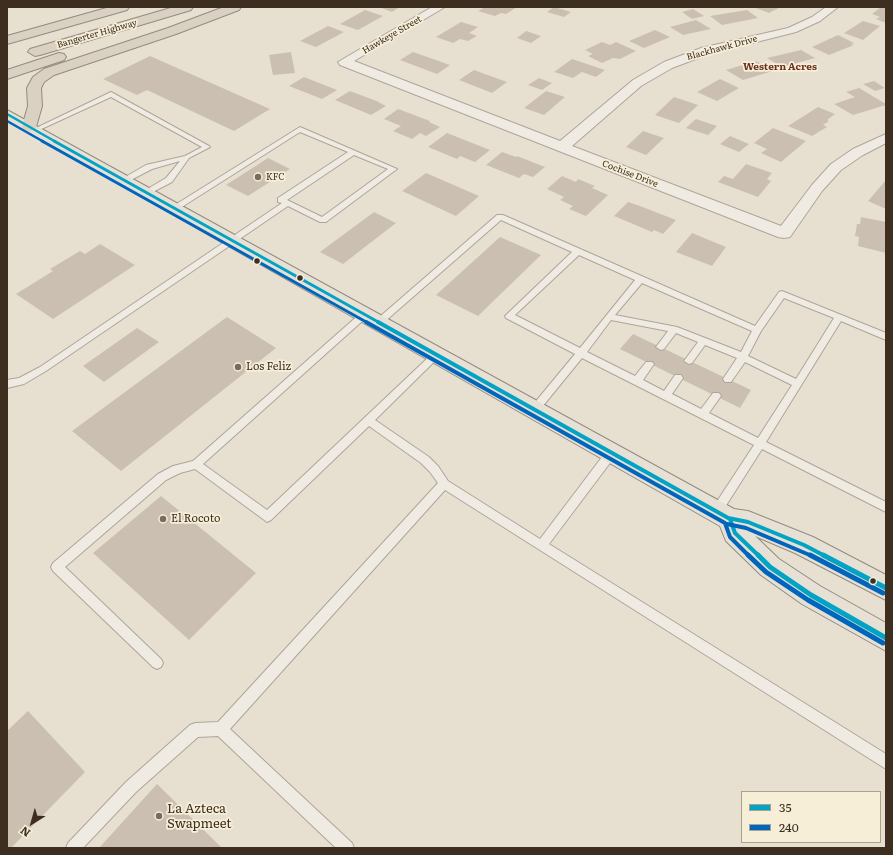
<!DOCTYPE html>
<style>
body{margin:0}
#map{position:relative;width:893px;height:855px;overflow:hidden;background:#e7e0d1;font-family:Literata,serif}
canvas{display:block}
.frame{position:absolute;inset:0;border:8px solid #3d2e20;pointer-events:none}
.legend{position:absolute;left:741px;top:791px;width:140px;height:52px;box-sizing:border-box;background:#f7eed8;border:1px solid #ada18e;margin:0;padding:5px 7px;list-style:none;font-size:12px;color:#3d2e20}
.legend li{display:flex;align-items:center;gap:8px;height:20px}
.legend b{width:20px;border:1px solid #ada18e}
.north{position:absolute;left:12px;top:803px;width:40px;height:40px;-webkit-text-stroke:3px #f7eed8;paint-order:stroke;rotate:217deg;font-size:11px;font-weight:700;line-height:16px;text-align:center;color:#3d2e20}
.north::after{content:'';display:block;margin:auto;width:14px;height:18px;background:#3d2e20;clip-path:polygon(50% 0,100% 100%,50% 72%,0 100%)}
</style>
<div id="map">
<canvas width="893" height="855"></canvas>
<div class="frame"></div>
<ul class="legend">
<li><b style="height:5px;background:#03a3c5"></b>35</li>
<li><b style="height:5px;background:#0065bd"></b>240</li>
</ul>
<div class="north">N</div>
</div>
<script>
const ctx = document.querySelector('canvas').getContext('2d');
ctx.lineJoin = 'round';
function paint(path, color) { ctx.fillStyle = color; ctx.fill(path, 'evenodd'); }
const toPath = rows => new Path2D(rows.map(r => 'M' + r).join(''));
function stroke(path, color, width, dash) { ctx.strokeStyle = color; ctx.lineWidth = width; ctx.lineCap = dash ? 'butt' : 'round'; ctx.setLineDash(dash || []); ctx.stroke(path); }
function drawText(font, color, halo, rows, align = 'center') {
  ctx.font = font + ' Literata,serif'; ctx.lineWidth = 3.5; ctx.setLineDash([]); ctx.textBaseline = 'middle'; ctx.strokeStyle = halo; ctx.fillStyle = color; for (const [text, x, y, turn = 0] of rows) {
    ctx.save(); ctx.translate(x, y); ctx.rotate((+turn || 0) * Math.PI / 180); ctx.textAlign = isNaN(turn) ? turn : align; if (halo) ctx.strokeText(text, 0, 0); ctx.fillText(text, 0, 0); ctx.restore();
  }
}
paint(toPath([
 [379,7,400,7,392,12],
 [485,7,517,7,506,14,501,13,495,16,478,11],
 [554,7,571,12,564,17,547,12],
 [753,7,781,7,769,13],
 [881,7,886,7,886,23,876,19,880,17,872,14],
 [693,9,704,16,692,19,682,12],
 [365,10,383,16,358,30,340,24],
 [747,10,758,18,722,25,710,16],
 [696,20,711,29,683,35,670,27],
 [863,21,880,26,863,40,844,33],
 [461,22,478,27,469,33,477,36,468,41,460,39,453,43,436,37],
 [328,26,344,32,316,47,300,41],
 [655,30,670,37,644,48,629,41],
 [526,31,541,36,531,43,517,38],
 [838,35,854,43,851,44,854,45,829,55,812,47],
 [602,42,610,45,616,42,636,51,620,59,613,58,602,63,588,56,593,54,585,50],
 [801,50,815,58,782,67,767,58],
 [291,52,295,73,273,75,269,55],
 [413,52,450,65,437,74,400,60],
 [150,56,184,71,270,109,234,131,147,90,137,95,103,79],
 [572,59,605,70,596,77,582,72,573,78,554,72],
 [756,61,773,71,743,80,726,70],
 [474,70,507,82,492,93,459,80],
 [304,77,337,90,322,99,289,86],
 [539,78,552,83,542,90,528,85],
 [720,79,739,88,717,101,697,92],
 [874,81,885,88,875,91,863,84],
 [859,88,886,104,886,105,853,115,834,104,855,97,846,92],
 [350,91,379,102,378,102,386,106,371,115,335,100],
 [546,91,565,97,544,115,524,108],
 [674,97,698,105,679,123,655,115],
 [818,107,835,114,827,120,829,121,823,125,827,127,812,136,788,126],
 [398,109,430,121,429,122,440,127,426,136,420,133,412,139,393,131,401,126,384,119],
 [696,119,717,126,708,135,686,128],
 [773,128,806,141,781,162,761,153,767,149,754,143],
 [643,131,664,138,646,155,626,147],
 [447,133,490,150,475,162,460,156,457,159,428,147],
 [730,136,749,144,739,152,720,144],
 [502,152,516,157,517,156,545,167,533,177,524,174,519,178,486,165],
 [268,158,290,169,248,196,226,185],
 [746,164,772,173,767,179,771,181,758,197,718,182,724,176,733,179],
 [426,173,479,196,456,216,402,191],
 [562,176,576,182,578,179,595,186,592,188,608,195,586,216,569,209,573,206,560,200,564,197,547,189],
 [886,180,886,209,868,201],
 [628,202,640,206,676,220,663,234,654,230,652,232,614,216],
 [374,212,396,223,343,264,320,252],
 [861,217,886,222,886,253,858,246,859,237,855,236,857,224,860,224],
 [692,233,726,247,712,266,676,252],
 [500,237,541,255,478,316,436,295],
 [100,244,135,265,53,319,16,294,53,271,50,269,80,251,85,254],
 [227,317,276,348,121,471,72,431],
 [137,328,159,342,104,382,83,366],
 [633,334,751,390,740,408,620,349],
 [161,496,256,573,189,640,93,553],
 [28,711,85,772,11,848,7,848,7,731],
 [157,784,222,848,99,848]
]), '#cbbfb2');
const lane = toPath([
 [111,92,209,146,210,147,189,158,172,182,147,195,144,195,144,191,166,178,180,161,152,169,127,182,120,180,146,165,185,156,202,147,111,97,37,131,32,130,111,92],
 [300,127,397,169,326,222,320,222,288,206,46,371,24,384,7,388,7,380,19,378,40,367,282,203,278,202,278,198,348,152,300,132,177,210,174,210,170,208,300,127],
 [354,155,388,169,322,217,287,200,354,155],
 [497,215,503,215,755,326,779,292,782,291,886,333,886,340,841,321,766,442,886,502,886,512,762,449,720,515,716,517,712,515,711,512,712,509,754,445,582,358,538,412,532,412,530,409,532,406,575,354,506,318,505,316,572,252,501,220,382,324,376,324,375,322,376,320,497,215],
 [579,255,635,280,580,348,515,315,579,255],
 [642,283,752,331,741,352,677,327,615,315,642,283],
 [784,298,834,318,796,379,748,356,761,331,784,298],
 [611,320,668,331,656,347,661,350,664,349,676,333,698,342,684,361,689,364,692,363,705,345,737,358,723,379,725,382,731,382,745,362,792,385,758,438,709,413,721,396,719,393,713,393,701,409,672,394,683,378,681,375,675,375,664,391,643,380,654,364,652,362,646,362,635,376,587,352,611,320],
 [365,311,369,314,368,316,203,464,267,510,433,353,439,353,441,355,439,357,375,420,429,457,438,466,448,481,540,539,608,449,616,449,617,452,616,455,549,544,886,754,886,769,445,490,230,729,352,843,354,848,336,848,218,736,198,737,136,792,83,848,66,848,68,843,126,782,190,725,195,723,218,722,438,483,430,472,421,463,369,426,271,520,267,522,195,469,180,473,166,480,65,567,161,659,163,663,161,667,157,669,153,667,53,571,51,567,53,563,158,474,173,466,193,461,362,312,365,311]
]);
const street = toPath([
 [432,7,445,7,354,61,560,141,633,80,664,62,701,48,788,28,812,17,826,7,838,7,820,21,796,32,709,54,672,68,641,86,572,146,781,226,812,185,831,164,853,149,886,134,886,143,863,155,841,170,822,191,790,237,784,238,778,237,340,65,338,62,432,7]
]);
const primary = toPath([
 [7,110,734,509,748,511,813,537,886,575,886,600,795,553,755,536,779,559,820,586,886,623,886,651,802,604,761,575,726,541,720,526,7,120,7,110]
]);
const highway = toPath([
 [110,7,129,7,127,10,7,44,7,36,110,7],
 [174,7,193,7,191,10,40,55,35,56,28,52,30,49,174,7],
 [224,7,241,7,239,10,176,34,54,75,44,82,41,88,42,106,36,127,34,130,29,131,24,130,22,127,28,106,27,88,33,77,44,69,168,28,224,7],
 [59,53,64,54,66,57,64,60,7,79,7,70,59,53]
]);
stroke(lane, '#ada599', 2);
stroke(street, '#ada599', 2);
stroke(primary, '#928b80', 2);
stroke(highway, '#928b80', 2);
paint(lane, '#efebe3');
paint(street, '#efebe3');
paint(primary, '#e6e1d4');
paint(highway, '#dad1c2');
stroke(toPath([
 [7,114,56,142]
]), '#03a3c5', 2.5);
stroke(toPath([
 [54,141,380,323]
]), '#03a3c5', 3);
stroke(toPath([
 [378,322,730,519,735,533,759,556],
 [728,518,748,522,804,545,825,556]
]), '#03a3c5', 4);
stroke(toPath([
 [758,555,770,567,811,595,886,638],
 [823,555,886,588]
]), '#03a3c5', 5);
stroke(toPath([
 [7,121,44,142]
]), '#0065bd', 2.5);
stroke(toPath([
 [42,141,368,323]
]), '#0065bd', 3);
stroke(toPath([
 [366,322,725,523,730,537,749,556],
 [727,524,746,528,812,556]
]), '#0065bd', 4);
stroke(toPath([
 [748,555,766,572,808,600,883,643],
 [810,555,883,593]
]), '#0065bd', 5);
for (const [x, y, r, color] of [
 [258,177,4,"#786c5e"],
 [257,261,3.5,"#3d2e20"],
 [300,278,3.5,"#3d2e20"],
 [238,367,4,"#786c5e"],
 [163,519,4,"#786c5e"],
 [873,581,3.5,"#3d2e20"],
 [159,816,4,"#786c5e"]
]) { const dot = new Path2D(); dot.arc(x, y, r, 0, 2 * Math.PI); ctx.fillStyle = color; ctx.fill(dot); stroke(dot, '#f7eed8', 1.5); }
drawText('9px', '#3d2e20', '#f7eed8', [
 ["Bangerter Highway",97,34,-16],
 ["Hawkeye Street",392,35,-30],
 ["Blackhawk Drive",722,48,-15],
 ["Cochise Drive",630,174,21]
]);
drawText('9px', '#3d2e20', '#f7eed8', [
 ["KFC",266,177]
], 'left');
drawText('bold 10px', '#6b2e1e', '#f7eed8', [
 ["Western Acres",780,67]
]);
drawText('11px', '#3d2e20', '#f7eed8', [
 ["Los Feliz",246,367],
 ["El Rocoto",171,519]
], 'left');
drawText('13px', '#3d2e20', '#f7eed8', [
 ["La Azteca",167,809],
 ["Swapmeet",167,824]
], 'left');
</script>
